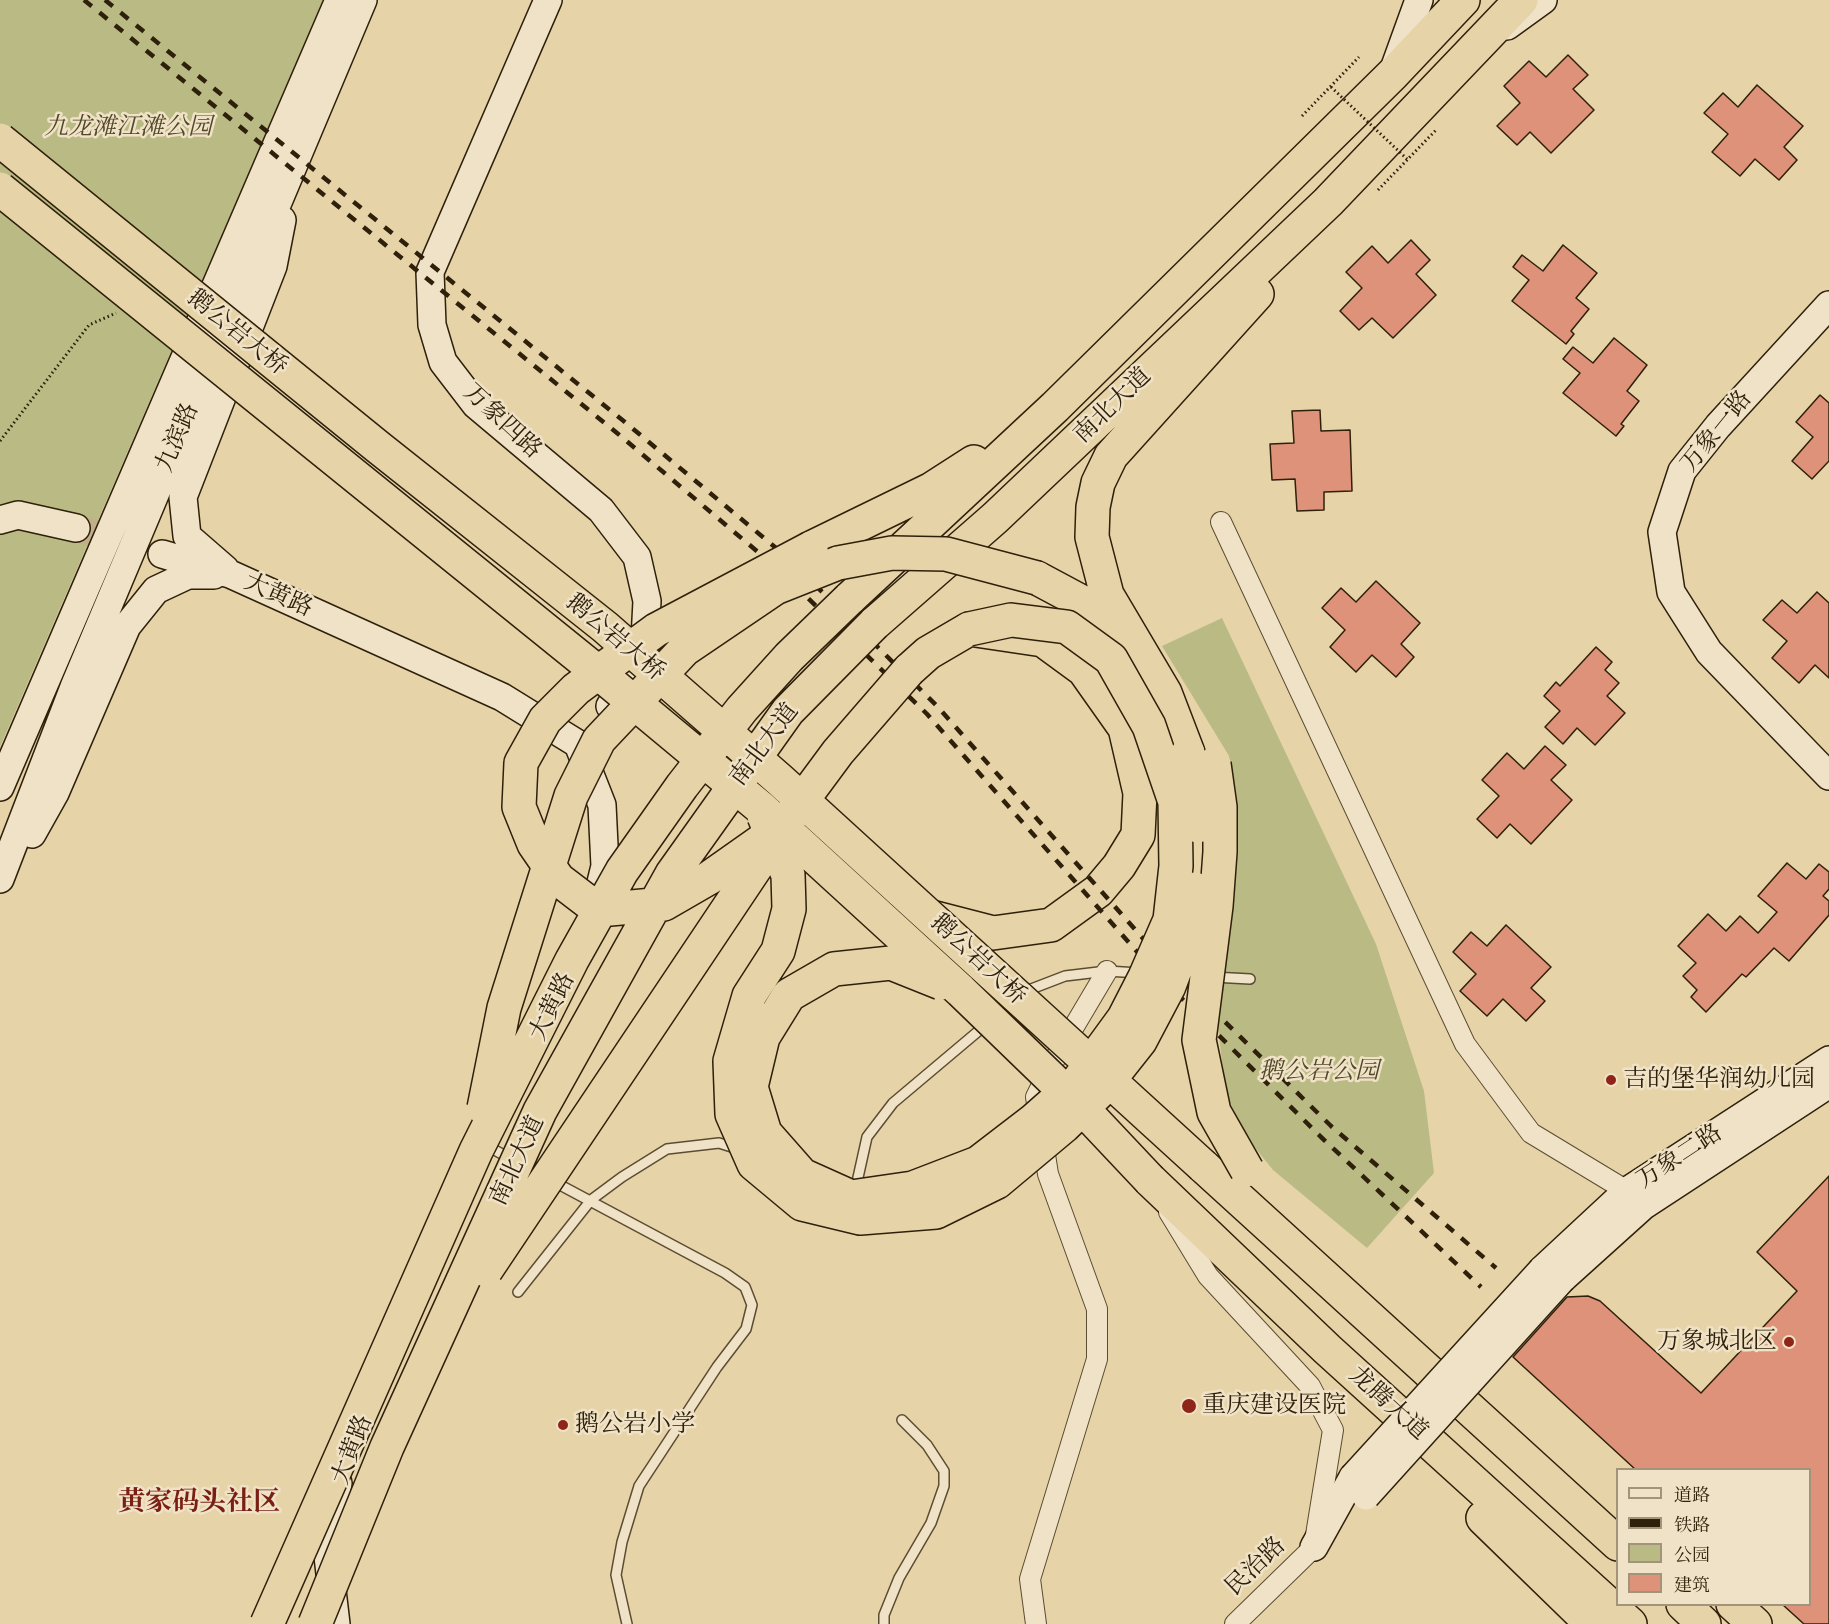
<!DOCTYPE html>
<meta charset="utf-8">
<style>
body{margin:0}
#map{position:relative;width:1829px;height:1624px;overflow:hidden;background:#e7d3a8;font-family:"IM FELL Great Primer","Noto Serif SC",serif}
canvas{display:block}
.legend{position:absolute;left:1616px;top:1468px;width:195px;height:138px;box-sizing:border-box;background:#efe2c6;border:2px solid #a2947b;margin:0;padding:8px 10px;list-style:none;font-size:18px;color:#2e200b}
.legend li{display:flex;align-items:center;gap:12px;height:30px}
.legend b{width:30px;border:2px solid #a2947b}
</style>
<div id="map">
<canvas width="1829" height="1624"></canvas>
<ul class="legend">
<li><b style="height:8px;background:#efe2c6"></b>道路</li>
<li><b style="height:8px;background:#2e200b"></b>铁路</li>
<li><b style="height:16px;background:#babb84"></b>公园</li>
<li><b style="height:16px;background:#dd9279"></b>建筑</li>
</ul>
</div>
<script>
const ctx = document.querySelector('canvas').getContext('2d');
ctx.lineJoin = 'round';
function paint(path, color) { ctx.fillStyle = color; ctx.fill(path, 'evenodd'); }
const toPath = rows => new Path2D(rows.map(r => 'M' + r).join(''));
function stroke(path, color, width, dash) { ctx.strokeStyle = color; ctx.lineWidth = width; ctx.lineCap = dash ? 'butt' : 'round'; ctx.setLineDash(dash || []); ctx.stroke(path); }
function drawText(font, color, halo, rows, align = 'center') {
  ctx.font = font + ' "IM FELL Great Primer","Noto Serif SC",serif'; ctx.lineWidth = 5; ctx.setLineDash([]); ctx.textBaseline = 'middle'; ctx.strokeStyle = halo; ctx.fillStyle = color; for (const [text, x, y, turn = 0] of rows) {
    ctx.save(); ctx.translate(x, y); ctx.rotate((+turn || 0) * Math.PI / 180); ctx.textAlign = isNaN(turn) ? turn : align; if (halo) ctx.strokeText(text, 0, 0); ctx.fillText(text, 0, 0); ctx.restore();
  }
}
paint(toPath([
 [0,0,323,0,0,747],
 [1222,618,1376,944,1424,1091,1434,1173,1367,1248,1273,1170,1239,1128,1225,1088,1217,1019,1233,857,1229,756,1162,646]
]), '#babb84');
const building = toPath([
 [1568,55,1588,75,1573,89,1594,110,1551,153,1530,132,1517,145,1497,126,1520,103,1504,86,1529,61,1546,77,1568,55],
 [1757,85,1803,126,1784,147,1797,160,1779,180,1755,159,1740,176,1712,152,1728,134,1704,113,1723,93,1738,107,1757,85],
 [1411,240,1430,260,1416,274,1436,295,1393,338,1372,318,1359,330,1340,311,1362,288,1346,272,1372,246,1388,263,1411,240],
 [1563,245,1597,273,1576,298,1589,309,1571,331,1574,334,1566,344,1512,301,1529,280,1513,267,1522,255,1543,271,1563,245],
 [1614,338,1647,365,1627,391,1639,401,1621,424,1624,426,1616,436,1563,393,1580,373,1563,359,1573,347,1593,363,1614,338],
 [1820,395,1829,403,1829,461,1812,479,1792,461,1813,437,1796,422,1820,395],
 [1320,410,1321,431,1350,430,1352,491,1324,492,1324,510,1297,511,1295,479,1272,480,1270,444,1294,443,1292,411,1320,410],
 [1376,581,1420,623,1401,644,1414,657,1396,677,1372,655,1356,672,1330,647,1345,630,1322,608,1341,588,1356,602,1376,581],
 [1817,592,1829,603,1829,678,1815,665,1799,683,1772,658,1787,641,1763,620,1782,600,1797,613,1817,592],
 [1596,647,1612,662,1605,670,1619,683,1607,696,1625,713,1595,745,1577,728,1563,744,1545,727,1560,711,1544,696,1556,682,1560,686,1596,647],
 [1545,746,1566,765,1551,780,1572,800,1531,844,1510,824,1497,838,1477,819,1499,796,1482,780,1507,753,1524,769,1545,746],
 [1787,863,1806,879,1819,864,1829,872,1829,889,1823,896,1829,901,1829,915,1789,961,1774,948,1746,977,1742,974,1706,1012,1691,997,1697,990,1683,976,1696,963,1678,946,1708,914,1726,931,1740,916,1758,933,1777,912,1758,896,1787,863],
 [1506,925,1551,967,1531,988,1545,1001,1526,1021,1503,999,1487,1016,1460,991,1476,974,1453,952,1471,932,1487,946,1506,925],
 [1829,1176,1829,1624,1804,1624,1783,1605,1809,1605,1809,1470,1636,1470,1513,1357,1567,1297,1588,1296,1600,1301,1701,1393,1797,1291,1757,1252,1829,1176]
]);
paint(building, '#dd9279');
stroke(building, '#2e200b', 1.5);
stroke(toPath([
 [76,528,162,554]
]), '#c2af89', 27, [27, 14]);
const lane = toPath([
 [1213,977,1250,979],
 [487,1146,725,1273,745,1287,752,1305,746,1329,717,1367,639,1486,622,1542,616,1575,627,1624],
 [851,1188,857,1182,867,1137,893,1103,1026,991,1065,976,1107,971,1139,973],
 [518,1292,591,1200,622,1177,667,1149,719,1143,738,1149],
 [884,1624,884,1615,899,1578,931,1523,944,1486,944,1471,927,1445,902,1420]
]);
const street = toPath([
 [1221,522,1465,1044,1531,1133,1627,1191],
 [1169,1212,1208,1276,1310,1386,1333,1430,1314,1547,1235,1624],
 [1036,1624,1030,1579,1097,1359,1097,1309,1048,1174,1036,1097,1056,1057,1107,971]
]);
const secondary = toPath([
 [548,0,430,272,432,325,443,362,476,405,601,510,637,557,647,601,645,639,622,690,610,706],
 [1507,26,1543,0],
 [1394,69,1419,0],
 [1829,305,1718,426,1682,471,1662,532,1671,592,1709,652,1829,776],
 [0,520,18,515,76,528],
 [162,554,230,574,502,697,578,744,602,805,605,866,596,903],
 [225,569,187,536,183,497,273,266,282,220],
 [0,787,339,0],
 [32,834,55,793,127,626,156,590,188,575,214,575],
 [0,879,74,687,363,0],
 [1542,1270,1627,1191,1829,1060],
 [1562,1279,1643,1206,1829,1084],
 [1314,1547,1353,1477],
 [336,1624,327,1548,338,1483]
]);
const highway = toPath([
 [811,548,932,489,974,462],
 [1037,578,1080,601,1123,633],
 [849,599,1055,407,1393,74,1463,0],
 [874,624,995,518,1328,202,1521,0],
 [909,670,928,653,969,629,1043,640,1084,670,1125,728,1140,793,1138,835,1119,866,1098,891,1051,925,993,933,931,917],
 [1188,753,1165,693,1107,595,1092,537,1093,507,1098,483,1111,456,1257,294],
 [1203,1166,1618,1544],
 [1150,1180,1327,1349,1630,1624],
 [1483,1518,1592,1624],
 [1683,1604,1704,1624],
 [1733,1604,1755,1624]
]);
stroke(lane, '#5c4d32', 12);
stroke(street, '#5c4d32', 22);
stroke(secondary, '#2e200b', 30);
stroke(highway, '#2e200b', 36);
stroke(toPath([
 [1302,116,1359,57],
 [1378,190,1436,130],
 [0,441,89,325,116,313]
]), '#2e200b', 3, [1.5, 3]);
stroke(lane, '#efe2c6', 9);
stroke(street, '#efe2c6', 20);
stroke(secondary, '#efe2c6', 27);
stroke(highway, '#e7d3a8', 33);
stroke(toPath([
 [84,0,617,433,778,569,927,714,1154,971,1321,1137,1481,1287],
 [105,0,626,423,788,558,937,706,1163,961,1331,1126,1496,1268]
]), '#2e200b', 4.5, [10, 10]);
const secondaryBridge = toPath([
 [1353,1477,1542,1270],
 [1366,1496,1562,1279]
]);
const highwayBridge = toPath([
 [0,140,378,447,605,627,781,781,1203,1166],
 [0,189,589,665,761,808,961,991,1084,1110,1150,1180],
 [1188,753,1198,826],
 [1214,764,1220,807,1220,852,1216,906,1199,1040,1214,1112,1247,1170],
 [764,816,788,875,789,909,778,951,749,996,730,1061,732,1114,754,1164,802,1204,860,1218,936,1212,997,1182,1064,1126,1102,1089,1140,1041,1169,986,1189,933,1195,889],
 [770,835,709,878,664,904,610,909,592,905,558,879,534,844,519,807,521,763,545,720,576,689,656,630,811,548],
 [941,983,891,963,834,969,789,995,763,1037,751,1087,765,1133,802,1175,851,1197,913,1188,978,1163,1034,1120,1078,1081,1124,1018,1145,977,1170,920,1176,866,1175,802,1149,726,1111,659,1067,627,1011,620,969,629],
 [484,1108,504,1008,571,796,599,740,685,649,775,588,838,563,892,553,946,554,1037,578],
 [486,1270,784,825,838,752,909,670],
 [267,1624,476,1151,572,960,622,871,682,786,742,709,789,657,849,599],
 [315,1624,387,1447,540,1111,672,874,788,711,874,624]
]);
stroke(secondaryBridge, '#2e200b', 30, []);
stroke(highwayBridge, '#2e200b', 36, []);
stroke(toPath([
 [1331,87,1407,159]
]), '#2e200b', 3, [1.5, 3]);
stroke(secondaryBridge, '#efe2c6', 27);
stroke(highwayBridge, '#e7d3a8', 33);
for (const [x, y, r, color] of [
 [1611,1080,6,"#8f2418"],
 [1789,1342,6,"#8f2418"],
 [1189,1406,8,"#8f2418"],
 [563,1425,6,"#8f2418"]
]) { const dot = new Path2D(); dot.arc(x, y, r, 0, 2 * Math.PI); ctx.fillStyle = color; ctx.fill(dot); stroke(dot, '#efe2c6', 2); }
drawText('italic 24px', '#514729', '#efe2c6', [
 ["九龙滩江滩公园",128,128],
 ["鹅公岩公园",1319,1072]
]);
drawText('24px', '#2e200b', '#efe2c6', [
 ["鹅公岩大桥",237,333,39],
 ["南北大道",1113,406,-44],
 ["万象四路",502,422,43],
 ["万象一路",1717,432,-51],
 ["九滨路",178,438,-67],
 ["大黄路",278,596,24],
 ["鹅公岩大桥",615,638,40],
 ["南北大道",765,745,-53],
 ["鹅公岩大桥",978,960,43],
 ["大黄路",553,1007,-64],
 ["万象二路",1680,1157,-33],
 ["南北大道",518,1161,-65],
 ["龙腾大道",1388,1404,42],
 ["大黄路",353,1450,-69],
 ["民治路",1256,1567,-44]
]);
drawText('24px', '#2e200b', '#efe2c6', [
 ["吉的堡华润幼儿园",1623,1080],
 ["万象城北区",1777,1342,"right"],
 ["重庆建设医院",1202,1406],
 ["鹅公岩小学",575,1425]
], 'left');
drawText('bold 27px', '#7a1f14', '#efe2c6', [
 ["黄家码头社区",199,1503]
]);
</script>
